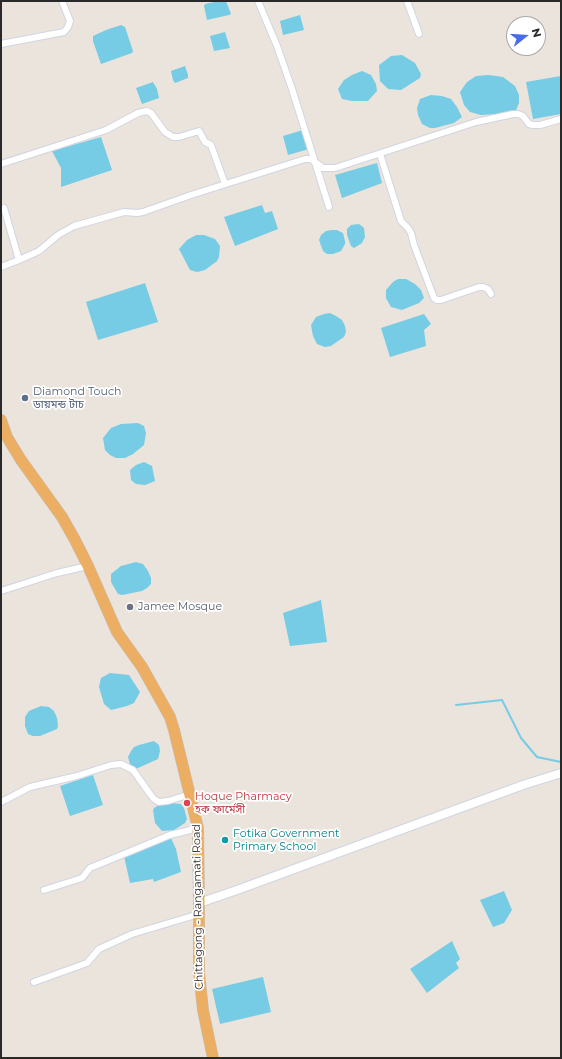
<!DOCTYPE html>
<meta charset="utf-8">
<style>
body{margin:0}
#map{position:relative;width:562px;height:1059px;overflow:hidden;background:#eae4dc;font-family:Montserrat,sans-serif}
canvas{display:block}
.frame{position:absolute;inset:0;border:2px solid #292929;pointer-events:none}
.north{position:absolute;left:506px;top:16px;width:40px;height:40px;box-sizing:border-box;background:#fff;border:1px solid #a9a9a9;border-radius:50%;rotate:73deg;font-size:11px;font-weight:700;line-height:16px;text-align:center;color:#292929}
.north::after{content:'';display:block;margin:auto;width:14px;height:18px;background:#486ceb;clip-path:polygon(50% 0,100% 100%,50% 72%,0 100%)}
</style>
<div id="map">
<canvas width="562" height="1059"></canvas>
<div class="frame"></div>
<div class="north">N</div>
</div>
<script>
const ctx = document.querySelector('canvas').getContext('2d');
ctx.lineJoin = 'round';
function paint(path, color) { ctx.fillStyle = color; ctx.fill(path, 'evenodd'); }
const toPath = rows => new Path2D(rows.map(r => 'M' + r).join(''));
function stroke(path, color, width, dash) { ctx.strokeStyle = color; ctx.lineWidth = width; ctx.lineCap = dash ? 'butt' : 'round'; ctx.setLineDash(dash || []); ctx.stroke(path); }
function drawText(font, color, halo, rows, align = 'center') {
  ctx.font = font + ' Montserrat,"Noto Sans Bengali",sans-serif'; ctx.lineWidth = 3.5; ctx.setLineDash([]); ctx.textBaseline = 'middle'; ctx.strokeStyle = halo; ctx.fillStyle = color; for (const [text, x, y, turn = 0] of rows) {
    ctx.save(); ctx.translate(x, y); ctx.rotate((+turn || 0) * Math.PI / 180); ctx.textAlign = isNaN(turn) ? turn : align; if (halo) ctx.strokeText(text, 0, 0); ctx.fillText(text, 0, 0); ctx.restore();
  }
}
paint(toPath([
 [219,1,226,1,231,14,229,15,207,20,204,6,205,4],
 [300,15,304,30,283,35,280,21],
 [121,25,125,27,133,51,132,53,101,64,93,41,93,36,106,30],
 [225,32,230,48,214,51,210,36],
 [402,55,415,63,421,74,420,78,401,90,388,89,380,81,379,65,391,56],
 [185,66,188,75,188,78,175,83,173,80,171,71],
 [362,71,371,75,376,84,377,91,368,101,352,101,342,99,338,89,344,80,352,75],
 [489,75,503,77,515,86,519,95,519,103,515,113,481,115,470,112,464,105,460,92,467,82,476,76],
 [561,76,561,114,533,119,526,82],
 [153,82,157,89,159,98,142,104,136,88],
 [431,95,442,96,451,99,457,107,462,117,454,123,435,128,430,128,422,124,418,115,417,108,420,99],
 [303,130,309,149,288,155,283,136],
 [101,137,112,170,61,187,61,168,52,151],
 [377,163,382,183,342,198,335,175],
 [262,205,265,213,272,211,278,229,235,246,224,217],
 [359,224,364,228,365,237,362,243,354,248,351,246,347,235,347,229,351,225],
 [331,230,337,230,343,233,345,241,345,244,341,251,333,254,327,254,323,251,319,240,321,235,326,231],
 [196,235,204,235,215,239,220,246,219,257,217,261,205,270,197,272,190,270,179,249,187,240],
 [398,279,406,279,415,284,421,290,424,298,419,303,402,310,391,307,386,298,386,290,393,282],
 [145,283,158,322,98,340,86,302],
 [330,313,336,316,342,320,345,326,346,332,344,337,338,341,331,346,325,347,317,344,313,336,311,325,316,317,324,314],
 [424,314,431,324,424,330,426,346,390,357,381,328],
 [138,423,144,426,146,433,144,445,133,454,125,458,116,458,110,455,105,450,103,438,111,428,121,424],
 [144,462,152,466,155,481,145,485,136,484,131,480,130,470,136,465],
 [136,562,143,564,148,571,151,578,151,584,147,588,142,591,122,595,118,594,111,582,111,574,121,566],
 [321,600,327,642,290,646,283,613],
 [110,673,129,675,140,692,134,703,127,706,111,710,104,704,99,687,101,678],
 [41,706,49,707,54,711,57,718,58,726,57,729,40,736,33,736,28,734,25,726,25,717,29,711],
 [154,741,159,745,160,751,158,759,138,768,134,768,130,764,128,757,131,751,134,747,139,745],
 [93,775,103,805,70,816,60,786],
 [170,803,181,804,184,808,187,819,185,823,174,830,162,831,155,823,153,810,154,808,161,804],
 [171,838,176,849,181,872,154,882,153,879,130,883,124,856],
 [504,891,512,910,504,923,493,927,480,900],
 [452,941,460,959,456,963,459,968,427,993,410,969],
 [263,977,271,1012,220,1024,212,989]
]), '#76cbe5');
stroke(toPath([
 [456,705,502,700,521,738,537,757,561,762]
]), '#76cbe5', 2);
const minor = toPath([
 [258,1,277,46,292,89,329,207],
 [407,1,419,34],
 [1,44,64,32,68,27,70,21,62,1],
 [380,154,401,221,408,228,411,233,414,245,434,298,437,300,441,300,479,287,483,287,488,289,491,294],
 [1,164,106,130,138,113,147,111,151,113,165,132,173,137,179,137,199,131,205,142,211,145,225,184],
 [4,208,19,260],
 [1,267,19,260,39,251,58,235,74,226,124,212,137,213,143,212,191,195,305,159,311,159,323,168,335,168,476,122,513,114,518,114,523,116,529,124,533,125,540,125,561,119],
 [1,591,57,573,88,566],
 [1,802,30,787,77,776,111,765,121,764,133,770,150,794,154,799,159,802,168,801,191,794],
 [44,890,82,878,90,868,170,835,198,828],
 [34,982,87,963,99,949,132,934,199,914]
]);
const tertiary = toPath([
 [199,903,237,890,523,785,561,773]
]);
const trunk = toPath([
 [1,420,7,437,21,460,62,517,75,540,88,566,117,632,142,667,170,717,174,730,198,828,199,903,199,972,203,1010,213,1058]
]);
stroke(minor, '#d1d5e1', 8);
stroke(tertiary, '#d1d5e1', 10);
stroke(trunk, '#c3c3c3', 12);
stroke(minor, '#fff', 6);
stroke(tertiary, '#fff', 8);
stroke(trunk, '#ebae63', 11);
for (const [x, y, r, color] of [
 [25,398,4,"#5c6f8a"],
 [130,607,4,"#6b7280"],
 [187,803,4,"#e0444e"],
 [225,840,4,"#0f9aa8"]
]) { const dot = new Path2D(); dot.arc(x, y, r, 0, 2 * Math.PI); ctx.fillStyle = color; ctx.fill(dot); stroke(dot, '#fff', 1.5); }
drawText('11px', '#4e5e75', '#fff', [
 ["Diamond Touch",33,392],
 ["ডায়মন্ড টাচ",33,405]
], 'left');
drawText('11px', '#5b616d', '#fff', [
 ["Jamee Mosque",138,607]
], 'left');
drawText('11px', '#be3a42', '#fff', [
 ["Hoque Pharmacy",195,797],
 ["হক ফার্মেসী",195,810]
], 'left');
drawText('11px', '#0d838f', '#fff', [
 ["Fotika Government",233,834],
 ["Primary School",233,847]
], 'left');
drawText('11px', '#292929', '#fff', [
 ["Chittagong - Rangamati Road",198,907,-91]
]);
</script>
